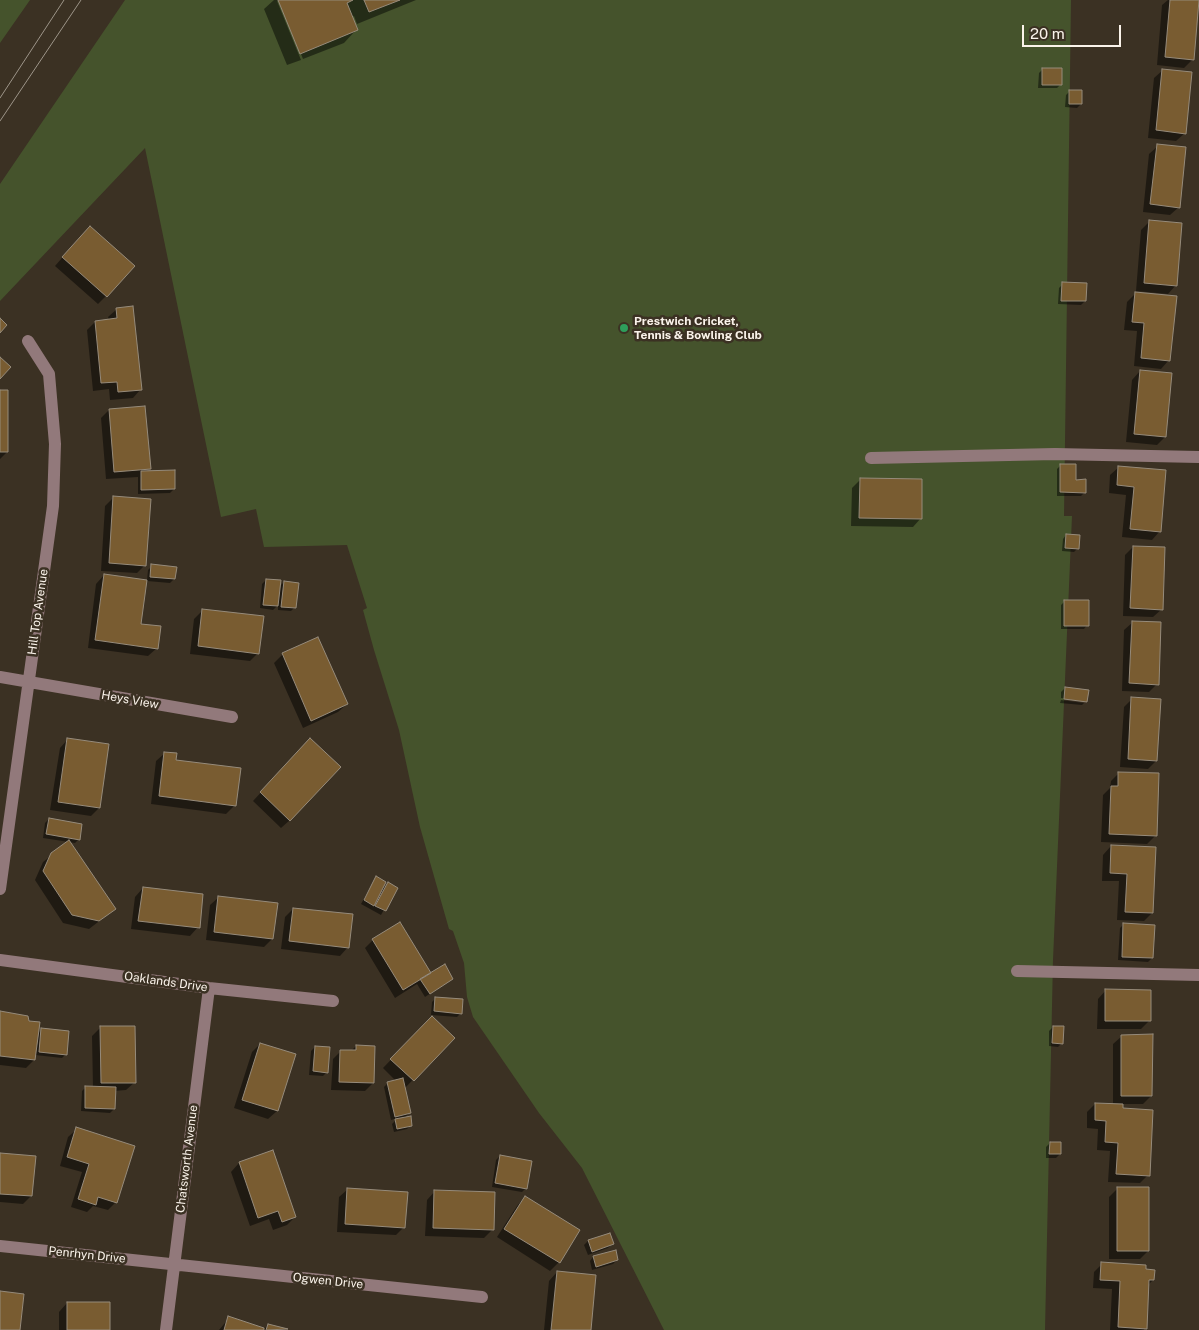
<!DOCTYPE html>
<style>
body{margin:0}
#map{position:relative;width:1199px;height:1330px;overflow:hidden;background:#3b3123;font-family:"Public Sans",sans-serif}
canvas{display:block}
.scale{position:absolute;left:1022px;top:25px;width:99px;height:22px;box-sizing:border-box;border:2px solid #faf3ea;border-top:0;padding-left:6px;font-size:15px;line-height:18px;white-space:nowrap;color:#faf3ea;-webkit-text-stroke:4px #3b3123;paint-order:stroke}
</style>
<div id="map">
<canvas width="1199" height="1330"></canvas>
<div class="scale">20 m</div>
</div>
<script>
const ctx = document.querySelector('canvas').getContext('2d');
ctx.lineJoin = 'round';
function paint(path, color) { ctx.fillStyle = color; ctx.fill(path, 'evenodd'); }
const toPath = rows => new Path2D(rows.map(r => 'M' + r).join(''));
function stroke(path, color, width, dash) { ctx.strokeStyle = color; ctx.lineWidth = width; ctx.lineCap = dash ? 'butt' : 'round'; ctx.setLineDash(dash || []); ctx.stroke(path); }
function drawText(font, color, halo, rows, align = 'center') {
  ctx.font = font + ' "Public Sans",sans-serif'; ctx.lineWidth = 5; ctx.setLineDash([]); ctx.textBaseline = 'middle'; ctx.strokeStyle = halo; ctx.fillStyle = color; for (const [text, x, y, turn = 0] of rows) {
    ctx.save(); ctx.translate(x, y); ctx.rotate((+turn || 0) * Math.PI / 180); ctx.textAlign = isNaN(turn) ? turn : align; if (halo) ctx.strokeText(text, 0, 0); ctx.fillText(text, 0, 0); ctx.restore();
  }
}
paint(toPath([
 [0,0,30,0,0,43],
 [125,0,1071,0,1064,516,1072,516,1053,960,1045,1330,664,1330,582,1168,539,1113,473,1017,467,997,464,963,453,931,449,929,420,827,399,730,374,650,363,610,367,608,347,545,264,547,256,509,221,517,145,148,0,301,0,184]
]), '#45532c');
paint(toPath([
 [274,0,416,0,357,24,354,16,351,17,356,30,344,43,303,59,280,1,277,1,301,60,287,65,264,9],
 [1168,0,1197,0,1193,59,1184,68,1157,65,1162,5],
 [1043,69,1060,85,1057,88,1038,88,1039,73],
 [1163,70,1185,133,1176,141,1148,138,1154,78],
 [1069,92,1081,104,1077,108,1065,107,1066,95],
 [1158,146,1179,207,1170,215,1143,212,1149,154],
 [1150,221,1176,285,1168,294,1136,291,1141,230],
 [81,236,106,296,98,304,55,266],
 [1063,284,1085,301,1081,305,1058,304,1059,288],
 [1135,294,1169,360,1161,369,1134,366,1137,331,1124,330,1127,302],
 [117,309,141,389,133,398,110,400,109,389,93,391,87,330,95,322,109,320,108,317],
 [1140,371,1165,437,1157,445,1126,442,1132,380],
 [0,391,7,452,0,459],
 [109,410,150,468,146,472,174,489,170,493,138,494,138,477,106,479,101,418],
 [1061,465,1085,492,1081,496,1057,496,1057,469],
 [1119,467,1165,471,1160,531,1152,540,1122,537,1126,495,1109,493,1110,475],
 [860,480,921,518,913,527,851,526,852,488],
 [114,497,145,565,137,573,101,571,105,506],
 [1066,535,1078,548,1074,552,1062,551,1063,539],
 [1133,547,1162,609,1153,617,1123,616,1125,555],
 [152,566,174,579,170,583,147,581,148,570],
 [104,575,157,648,148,656,88,648,96,584],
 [266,580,279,587,284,582,295,607,291,611,278,610,278,605,273,610,260,608,262,584],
 [1064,602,1087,625,1084,629,1061,629,1061,605],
 [203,610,258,653,250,661,190,654,194,619],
 [1133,622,1157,684,1149,692,1122,691,1124,630],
 [283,654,347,704,338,712,303,728,274,663],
 [1065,688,1087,691,1086,701,1061,698,1061,692],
 [1132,699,1156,761,1148,769,1120,767,1124,707],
 [1061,700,1084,703,1082,705,1060,703],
 [68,739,99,808,91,816,50,810,60,748],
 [302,748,290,820,281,828,253,801],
 [165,753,175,761,234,806,226,814,151,804,156,761],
 [1119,773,1156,835,1147,844,1101,842,1103,795,1110,788,1111,781],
 [49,819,79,839,75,843,69,842,115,909,89,929,63,923,35,880,43,862,69,842,43,838,45,823],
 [1111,846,1152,913,1144,921,1117,920,1119,881,1102,881,1103,855],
 [376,878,382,889,388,884,396,888,381,915,361,904],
 [143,888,198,927,190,936,131,929,135,897],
 [219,897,272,939,264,947,206,940,210,905],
 [293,909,348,947,340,956,281,949,285,917],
 [1124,924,1152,958,1148,962,1118,960,1120,928],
 [373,940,431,974,452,979,425,997,417,984,395,998,365,948],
 [1106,990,1149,1021,1141,1029,1097,1029,1098,999],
 [436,998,461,1013,457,1017,431,1015,432,1002],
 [0,1013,28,1022,37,1034,42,1029,66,1054,62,1058,35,1055,34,1060,26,1068,0,1065],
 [432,1017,453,1038,404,1089,409,1113,404,1119,411,1125,407,1129,394,1132,392,1124,398,1118,391,1120,384,1087,388,1083,396,1081,383,1068],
 [101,1027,135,1082,126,1090,114,1091,114,1109,110,1113,81,1111,82,1091,86,1087,93,1088,92,1036],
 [1053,1027,1062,1043,1058,1047,1049,1046,1049,1031],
 [1122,1036,1151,1096,1143,1104,1122,1104,1122,1109,1148,1175,1140,1183,1108,1182,1110,1151,1097,1150,1098,1129,1087,1128,1087,1112,1095,1104,1113,1105,1113,1044],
 [260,1044,294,1055,277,1111,268,1119,234,1108,252,1052],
 [356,1046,373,1083,365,1091,331,1090,333,1059,341,1051,351,1051],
 [315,1047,327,1072,323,1076,309,1075,311,1051],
 [77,1129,116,1202,108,1210,93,1206,87,1212,71,1207,82,1172,60,1166,68,1137],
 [1050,1143,1060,1154,1056,1158,1046,1158,1046,1147],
 [272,1152,295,1217,287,1225,273,1230,269,1219,250,1226,231,1172,239,1163],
 [0,1155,31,1196,23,1204,0,1202],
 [500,1156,526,1188,522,1192,492,1187,496,1160],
 [1118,1188,1148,1251,1140,1259,1109,1259,1109,1197],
 [348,1189,404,1227,396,1235,337,1232,339,1197],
 [435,1191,492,1230,484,1238,425,1236,427,1200],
 [525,1197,578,1231,559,1262,550,1271,497,1237,517,1206],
 [609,1235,612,1244,608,1248,588,1255,584,1245,588,1241],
 [593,1257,617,1260,613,1264,592,1270,590,1261],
 [1102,1264,1145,1270,1153,1280,1148,1285,1144,1330,1110,1330,1112,1289,1093,1288,1094,1272],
 [557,1272,590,1330,544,1330,549,1281],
 [67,1303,108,1330,59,1330,59,1312],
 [229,1318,264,1329,268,1325,286,1330,219,1330]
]), '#0007');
const building = toPath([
 [278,0,353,0,347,3,358,30,300,54,278,0],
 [364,0,400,0,369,12,364,0],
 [1170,0,1199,0,1194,60,1165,57,1170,0],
 [1042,68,1062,68,1062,85,1042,85,1042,68],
 [1162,69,1192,72,1186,134,1156,130,1162,69],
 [1069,90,1082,90,1082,104,1069,104,1069,90],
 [1157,144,1186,147,1180,208,1150,204,1157,144],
 [1149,220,1182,223,1177,286,1144,283,1149,220],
 [90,226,135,266,107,297,62,257,90,226],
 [1062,282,1087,283,1086,301,1061,301,1062,282],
 [1135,292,1177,296,1170,361,1141,358,1144,323,1132,322,1135,292],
 [133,306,142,390,118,392,117,382,101,383,95,321,117,318,116,308,133,306],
 [0,318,7,325,0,333,0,318],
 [0,357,11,367,0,379,0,357],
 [1140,370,1172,373,1166,437,1134,434,1140,370],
 [0,390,8,390,8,452,0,452,0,390],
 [145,406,151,469,114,472,109,409,145,406],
 [1060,464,1076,464,1076,480,1086,479,1086,493,1060,492,1060,464],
 [1118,466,1166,470,1161,532,1130,529,1134,487,1117,485,1118,466],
 [175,470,175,489,141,490,141,471,175,470],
 [860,478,922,479,922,519,859,518,860,478],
 [113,496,151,499,146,566,109,563,113,496],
 [1066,534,1080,535,1079,549,1065,548,1066,534],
 [1133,546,1165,547,1163,610,1130,608,1133,546],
 [151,564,177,567,175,579,150,577,151,564],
 [104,574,147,580,141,624,161,626,158,649,95,640,104,574],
 [266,579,281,580,278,606,263,605,266,579],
 [284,581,299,583,296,608,281,607,284,581],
 [1064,600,1089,600,1089,626,1064,626,1064,600],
 [202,609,264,616,259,654,198,646,202,609],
 [1132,621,1161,622,1159,685,1129,683,1132,621],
 [318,637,348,704,311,721,282,653,318,637],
 [1065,687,1089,690,1087,702,1064,699,1065,687],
 [1131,697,1161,699,1157,761,1128,759,1131,697],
 [67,738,109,744,100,808,58,802,67,738],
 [310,738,341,767,290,821,260,792,310,738],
 [164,752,177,753,176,760,241,768,236,806,159,796,164,752],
 [1118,772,1159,773,1157,836,1109,834,1111,786,1118,786,1118,772],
 [49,818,82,824,80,840,46,834,49,818],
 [69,840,116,909,99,921,72,915,43,871,51,853,69,840],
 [1111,845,1156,847,1153,913,1125,912,1127,874,1110,873,1111,845],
 [376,876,386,882,374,906,364,900,376,876],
 [388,882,398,888,386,911,375,906,388,882],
 [143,887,203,894,200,928,138,921,143,887],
 [218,896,278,903,273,939,214,932,218,896],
 [293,908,353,914,349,948,289,941,293,908],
 [400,922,431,973,403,990,372,939,400,922],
 [1123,923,1155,925,1153,958,1122,957,1123,923],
 [445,964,453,979,430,994,420,979,445,964],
 [1105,989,1151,990,1151,1021,1105,1021,1105,989],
 [435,997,463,999,462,1014,434,1011,435,997],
 [0,1011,28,1016,29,1021,40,1022,35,1060,0,1056,0,1011],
 [432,1016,455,1038,414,1081,390,1059,432,1016],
 [100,1026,135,1026,136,1083,101,1083,100,1026],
 [1053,1026,1064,1026,1063,1044,1052,1043,1053,1026],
 [41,1028,69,1031,67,1055,39,1052,41,1028],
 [1153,1034,1152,1096,1121,1096,1121,1035,1153,1034],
 [260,1043,296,1054,278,1111,242,1100,260,1043],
 [356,1045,375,1046,374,1083,339,1082,340,1050,356,1050,356,1045],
 [315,1046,330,1047,328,1073,313,1071,315,1046],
 [403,1078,411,1113,395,1117,387,1082,403,1078],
 [85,1086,116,1087,115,1109,85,1108,85,1086],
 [1095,1103,1123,1104,1123,1108,1153,1110,1150,1176,1116,1174,1118,1143,1105,1142,1106,1121,1095,1120,1095,1103],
 [411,1116,412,1126,397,1129,395,1119,411,1116],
 [76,1127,135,1146,117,1203,98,1197,96,1205,78,1199,89,1164,67,1157,76,1127],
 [1050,1142,1061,1142,1061,1154,1049,1154,1050,1142],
 [273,1150,296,1217,282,1222,278,1211,258,1218,239,1162,273,1150],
 [0,1153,36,1156,32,1196,0,1194,0,1153],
 [500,1155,532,1161,527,1189,495,1183,500,1155],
 [1117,1187,1149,1187,1149,1251,1117,1251,1117,1187],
 [347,1188,408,1192,405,1228,345,1224,347,1188],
 [434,1190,495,1192,494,1230,433,1228,434,1190],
 [525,1196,580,1230,560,1263,504,1229,525,1196],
 [610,1233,614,1244,592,1252,588,1240,610,1233],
 [616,1250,618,1260,596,1267,593,1256,616,1250],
 [1101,1262,1146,1265,1146,1269,1155,1270,1154,1280,1149,1280,1147,1329,1118,1327,1120,1281,1100,1280,1101,1262],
 [557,1271,596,1275,591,1330,551,1330,557,1271],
 [0,1291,24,1294,20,1330,0,1330,0,1291],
 [67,1302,110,1302,110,1330,67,1330,67,1302],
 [228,1316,264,1328,264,1330,224,1330,228,1316],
 [268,1324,288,1329,266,1330,268,1324]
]);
paint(building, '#795c31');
stroke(building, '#968b7b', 1);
stroke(toPath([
 [871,458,1055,454,1199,457],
 [0,677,232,717],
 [0,889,53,506,55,444,49,374,28,341],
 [0,960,209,988,333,1001],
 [1017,971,1199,975],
 [0,1246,482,1297],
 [166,1330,209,988]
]), '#92797b', 12);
stroke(toPath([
 [0,98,64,0],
 [0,121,81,0]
]), '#9d9589', 1);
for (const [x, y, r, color] of [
 [624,328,5,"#2e9e5b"]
]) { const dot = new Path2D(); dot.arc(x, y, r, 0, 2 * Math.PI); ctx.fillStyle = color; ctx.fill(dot); stroke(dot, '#3b3123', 2); }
drawText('bold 12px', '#faf3ea', '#3b3123', [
 ["Prestwich Cricket,",634,321],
 ["Tennis & Bowling Club",634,335]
], 'left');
drawText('12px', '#faf3ea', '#3b3123', [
 ["Hill Top Avenue",38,612,-82],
 ["Heys View",130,700,10],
 ["Oaklands Drive",166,982,8],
 ["Chatsworth Avenue",187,1159,-83],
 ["Penrhyn Drive",87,1255,6],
 ["Ogwen Drive",328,1281,6]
]);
</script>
